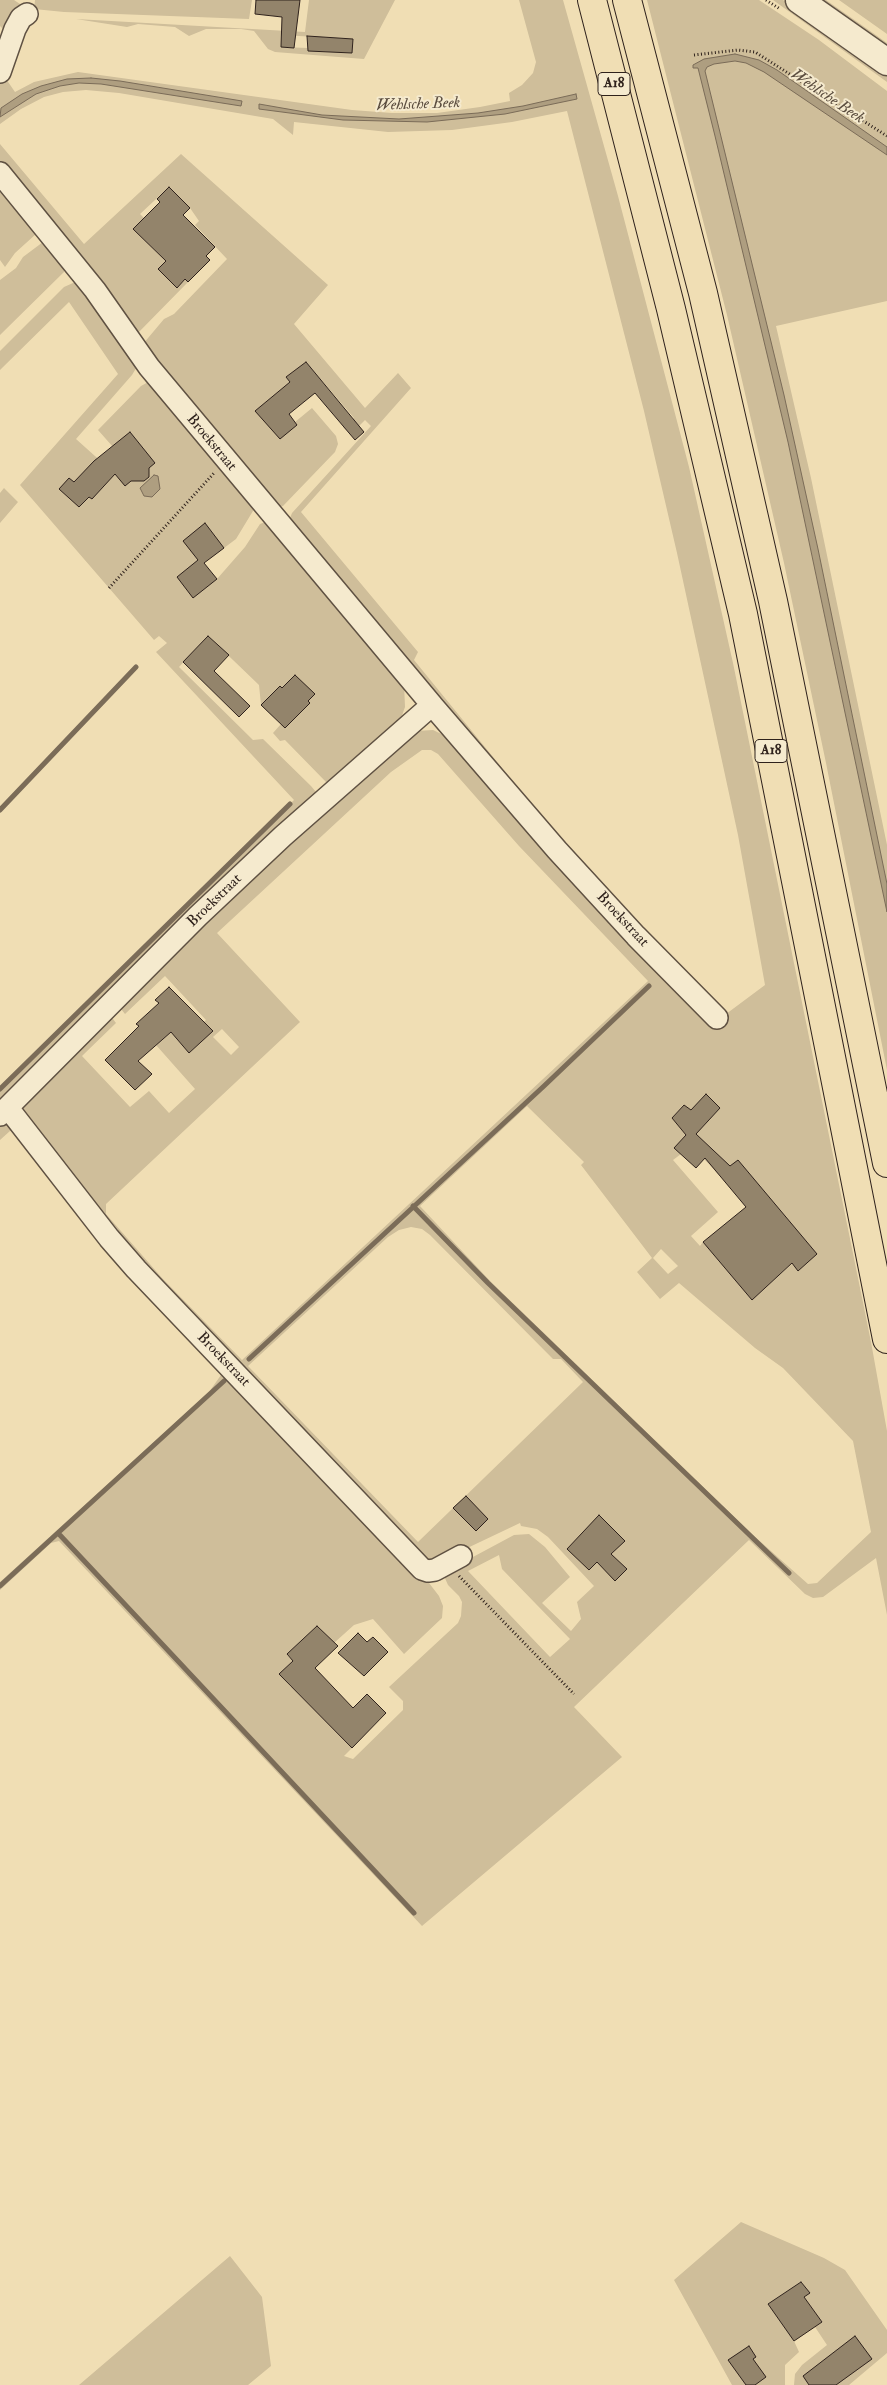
<!DOCTYPE html>
<style>
body{margin:0}
canvas{display:block;background:#f0deb4}
</style>
<canvas width="887" height="2385"></canvas>
<script>
const ctx = document.querySelector('canvas').getContext('2d');
ctx.lineJoin = 'round';
function paint(path, color) { ctx.fillStyle = color; ctx.fill(path, 'evenodd'); }
const toPath = rows => new Path2D(rows.map(r => 'M' + r).join(''));
function stroke(path, color, width, dash) { ctx.strokeStyle = color; ctx.lineWidth = width; ctx.lineCap = dash ? 'butt' : 'round'; ctx.setLineDash(dash || []); ctx.stroke(path); }
function drawText(font, color, halo, rows, align = 'center') {
  ctx.font = font + ' "IM FELL Double Pica",serif'; ctx.lineWidth = 4; ctx.setLineDash([]); ctx.textBaseline = 'middle'; ctx.strokeStyle = halo; ctx.fillStyle = color; for (const [text, x, y, turn = 0] of rows) {
    ctx.save(); ctx.translate(x, y); ctx.rotate((+turn || 0) * Math.PI / 180); ctx.textAlign = isNaN(turn) ? turn : align; if (halo) ctx.strokeText(text, 0, 0); ctx.fillText(text, 0, 0); ctx.restore();
  }
}
paint(toPath([
 [0,0,14,0,20,4,8,34,0,26],
 [35,0,252,0,249,19,64,12,34,9],
 [309,0,395,0,364,59,275,52,268,49,254,31,241,29,206,29,189,36,175,27,138,24,127,27,76,19,305,32],
 [281,35,353,39,352,52,308,51,308,48,281,47],
 [519,0,563,0,618,196,689,467,733,663,871,1342,887,1431,887,1615,876,1558,823,1597,813,1598,805,1594,749,1540,574,1707,622,1757,422,1926,59,1541,51,1543,0,1590,0,1582,209,1392,221,1375,220,1368,109,1251,72,1205,17,1132,10,1131,0,1140,0,1125,10,1124,15,1126,106,1241,139,1278,416,1566,439,1596,443,1606,442,1618,404,1654,373,1619,354,1625,334,1643,317,1626,287,1655,293,1661,279,1674,291,1687,305,1673,307,1677,295,1689,352,1748,344,1756,353,1759,403,1710,403,1701,389,1687,458,1623,461,1616,462,1602,459,1596,448,1585,444,1576,445,1572,514,1535,529,1534,545,1547,570,1577,542,1603,571,1631,581,1619,577,1602,594,1586,548,1537,537,1529,521,1526,520,1523,440,1561,427,1562,416,1554,126,1250,25,1124,20,1106,23,1099,104,1018,113,1019,116,1023,82,1056,130,1107,149,1091,169,1113,195,1089,156,1045,171,1032,190,1052,201,1042,192,1032,206,1020,165,976,125,1014,121,1009,122,1001,240,882,294,833,408,736,417,731,433,730,454,740,613,921,714,1023,765,985,738,835,677,553,644,411,567,111,512,122,452,130,388,132,294,122,293,135,273,119,119,93,86,90,63,92,44,97,21,109,0,124,0,81,4,76,15,92,34,82,78,72,352,110,392,113,437,113,480,107,510,101,509,93,522,85,533,73,536,62],
 [422,750,431,750,438,754,519,846,648,981,242,1360,163,1279,106,1214,106,1204,300,1022,217,933,391,772],
 [222,1029,239,1047,231,1055,213,1037],
 [706,1094,720,1108,695,1134,712,1150,704,1159,718,1174,738,1161,816,1254,798,1270,793,1263,752,1299,703,1242,700,1246,691,1236,718,1212,673,1160,681,1154,675,1148,686,1135,672,1118,683,1105,691,1110],
 [527,1106,584,1162,581,1165,652,1258,637,1272,660,1299,679,1283,755,1348,783,1368,853,1441,871,1532,817,1583,808,1584,753,1535,491,1282,420,1206],
 [411,1227,422,1229,430,1235,553,1359,561,1359,583,1382,418,1542,248,1366,388,1237,399,1230],
 [661,1249,678,1266,668,1274,653,1258],
 [499,1555,502,1569,570,1639,550,1657,468,1571],
 [647,0,759,0,819,40,887,91,887,301,776,326,811,478,887,845,887,1070,826,763,784,563,727,315],
 [773,0,783,0,887,73,887,82],
 [815,0,826,0,873,33,887,43,887,51],
 [839,0,887,0,887,34],
 [0,144,84,244,181,154,328,285,294,324,365,408,398,373,411,388,301,512,418,652,414,660,502,768,505,778,288,523,292,513,371,426,365,420,355,430,346,430,343,427,354,418,306,362,286,377,295,388,284,410,295,422,312,408,336,436,338,444,335,452,283,506,275,508,143,344,164,319,174,314,227,259,195,225,199,221,190,208,169,187,140,214,144,218,133,229,166,261,177,288,185,279,188,282,137,334,0,164],
 [0,184,36,234,15,253,5,267,0,260],
 [43,242,64,265,64,272,0,335,0,280,16,268,23,257],
 [73,283,78,283,138,365,132,375,76,439,115,474,128,464,98,430,141,386,150,381,256,506,236,539,204,563,217,579,245,547,260,524,268,521,404,683,405,707,400,721,332,783,326,782,285,740,280,741,273,733,281,724,261,705,259,685,208,636,179,667,253,740,263,739,311,786,316,792,316,797,0,1103,0,1089,294,800,156,652,167,643,159,636,154,640,20,485,118,374,69,302,0,370,0,351,64,287],
 [4,488,18,502,0,523,0,493],
 [741,2222,824,2258,845,2270,887,2330,887,2353,849,2385,794,2385,795,2374,802,2365,827,2345,815,2327,822,2322,804,2297,809,2293,801,2282,768,2304,794,2341,799,2352,785,2365,785,2385,732,2385,674,2280],
 [230,2256,262,2297,271,2366,248,2385,79,2385]
]), '#cfbe9a');
const water = toPath([
 [735,54,759,60,777,70,887,147,887,155,764,72,746,63,735,61,714,64,707,67,705,71,784,395,818,549,887,884,887,912,788,442,715,136,698,68,693,68,693,65,704,59,735,54],
 [91,78,120,81,242,101,241,106,101,84,79,83,60,86,36,94,0,117,1,108,22,94,41,86,67,79,91,78],
 [576,94,577,99,505,114,427,122,343,120,259,109,259,104,322,115,399,119,478,113,523,106,576,94],
 [154,475,158,476,160,489,152,497,144,496,140,488,154,475]
]);
paint(water, '#ae9e80');
stroke(water, '#7b6c58', 1);
stroke(toPath([
 [0,810,136,667],
 [0,1089,290,804],
 [413,1206,488,1283,789,1573],
 [249,1359,544,1086,649,986],
 [58,1533,414,1913],
 [0,1586,224,1381]
]), '#7b6c58', 5);
const building = toPath([
 [256,0,300,0,294,48,281,47,282,17,255,14,256,0],
 [307,36,353,39,352,53,308,51,307,36],
 [169,187,190,208,183,215,215,247,206,256,210,260,188,282,185,279,177,288,158,269,166,261,133,229,160,202,157,199,169,187],
 [306,362,364,432,355,440,315,393,289,414,297,425,280,439,255,411,290,382,286,377,306,362],
 [130,432,155,463,149,468,149,477,144,481,131,481,125,486,115,474,92,499,89,497,79,507,59,489,69,478,74,482,94,461,130,432],
 [205,523,224,548,204,563,217,579,193,598,177,577,198,560,183,541,205,523],
 [208,636,229,655,214,671,250,706,239,717,183,662,208,636],
 [295,675,315,694,308,701,310,703,285,728,261,705,280,686,282,688,295,675],
 [169,987,213,1031,189,1053,171,1032,138,1061,152,1074,135,1090,105,1060,139,1026,136,1024,159,1003,155,1000,169,987],
 [706,1094,720,1108,696,1134,730,1166,738,1160,817,1254,798,1271,792,1263,752,1300,703,1242,746,1207,705,1158,696,1168,674,1148,686,1135,672,1118,684,1105,691,1110,706,1094],
 [466,1496,488,1519,476,1531,453,1508,466,1496],
 [599,1515,625,1541,611,1554,627,1569,615,1581,597,1562,589,1570,567,1549,599,1515],
 [317,1626,338,1646,315,1668,353,1708,367,1694,386,1713,352,1748,279,1674,293,1661,287,1654,317,1626],
 [358,1633,367,1642,373,1637,388,1652,364,1676,338,1653,358,1633],
 [801,2282,810,2293,804,2297,822,2322,794,2341,768,2304,801,2282],
 [855,2336,872,2359,836,2385,809,2385,803,2376,855,2336],
 [749,2346,756,2357,753,2359,766,2377,755,2385,746,2385,728,2360,749,2346]
]);
paint(building, '#93846b');
stroke(building, '#2f221c', 1);
const minor = toPath([
 [0,72,15,29,21,18,27,14],
 [0,173,95,290,149,367,432,705,283,836,198,916,0,1115],
 [432,705,557,850,636,936,717,1018],
 [8,1108,109,1238,136,1269,422,1569,428,1571,435,1570,461,1556]
]);
const tertiary = toPath([
 [799,0,887,62]
]);
const motorway = toPath([
 [592,0,671,309,743,614,887,1339],
 [627,0,703,293,773,601,887,1163]
]);
stroke(minor, '#5f5142', 24);
stroke(tertiary, '#5f5142', 29);
stroke(motorway, '#2f221c', 30);
stroke(toPath([
 [766,0,780,9],
 [694,55,738,50,755,52,887,136],
 [109,588,215,472],
 [459,1576,574,1694]
]), '#2f221c', 3, [1, 2.5]);
stroke(minor, '#f5eace', 21);
stroke(tertiary, '#f5eace', 26);
stroke(motorway, '#f0deb4', 28);
for (const [x, y, w] of [
 [614,84,32],
 [771,751,32]
]) { const box = new Path2D(); box.roundRect(x - w / 2, y - 11.5, w, 23, 4); ctx.fillStyle = '#f5eace'; ctx.fill(box); stroke(box, '#2f221c', 1); }
drawText('bold 14px', '#2f221c', null, [
 ["A18",614,84],
 ["A18",771,751]
]);
drawText('15px', '#2f221c', '#f5eace', [
 ["Broekstraat",211,443,50],
 ["Broekstraat",215,901,-44],
 ["Broekstraat",622,920,47],
 ["Broekstraat",223,1360,46]
]);
drawText('italic 16px', '#5b4d3f', '#f5eace', [
 ["Wehlsche Beek",827,97,34],
 ["Wehlsche Beek",418,105,-2]
]);
</script>
